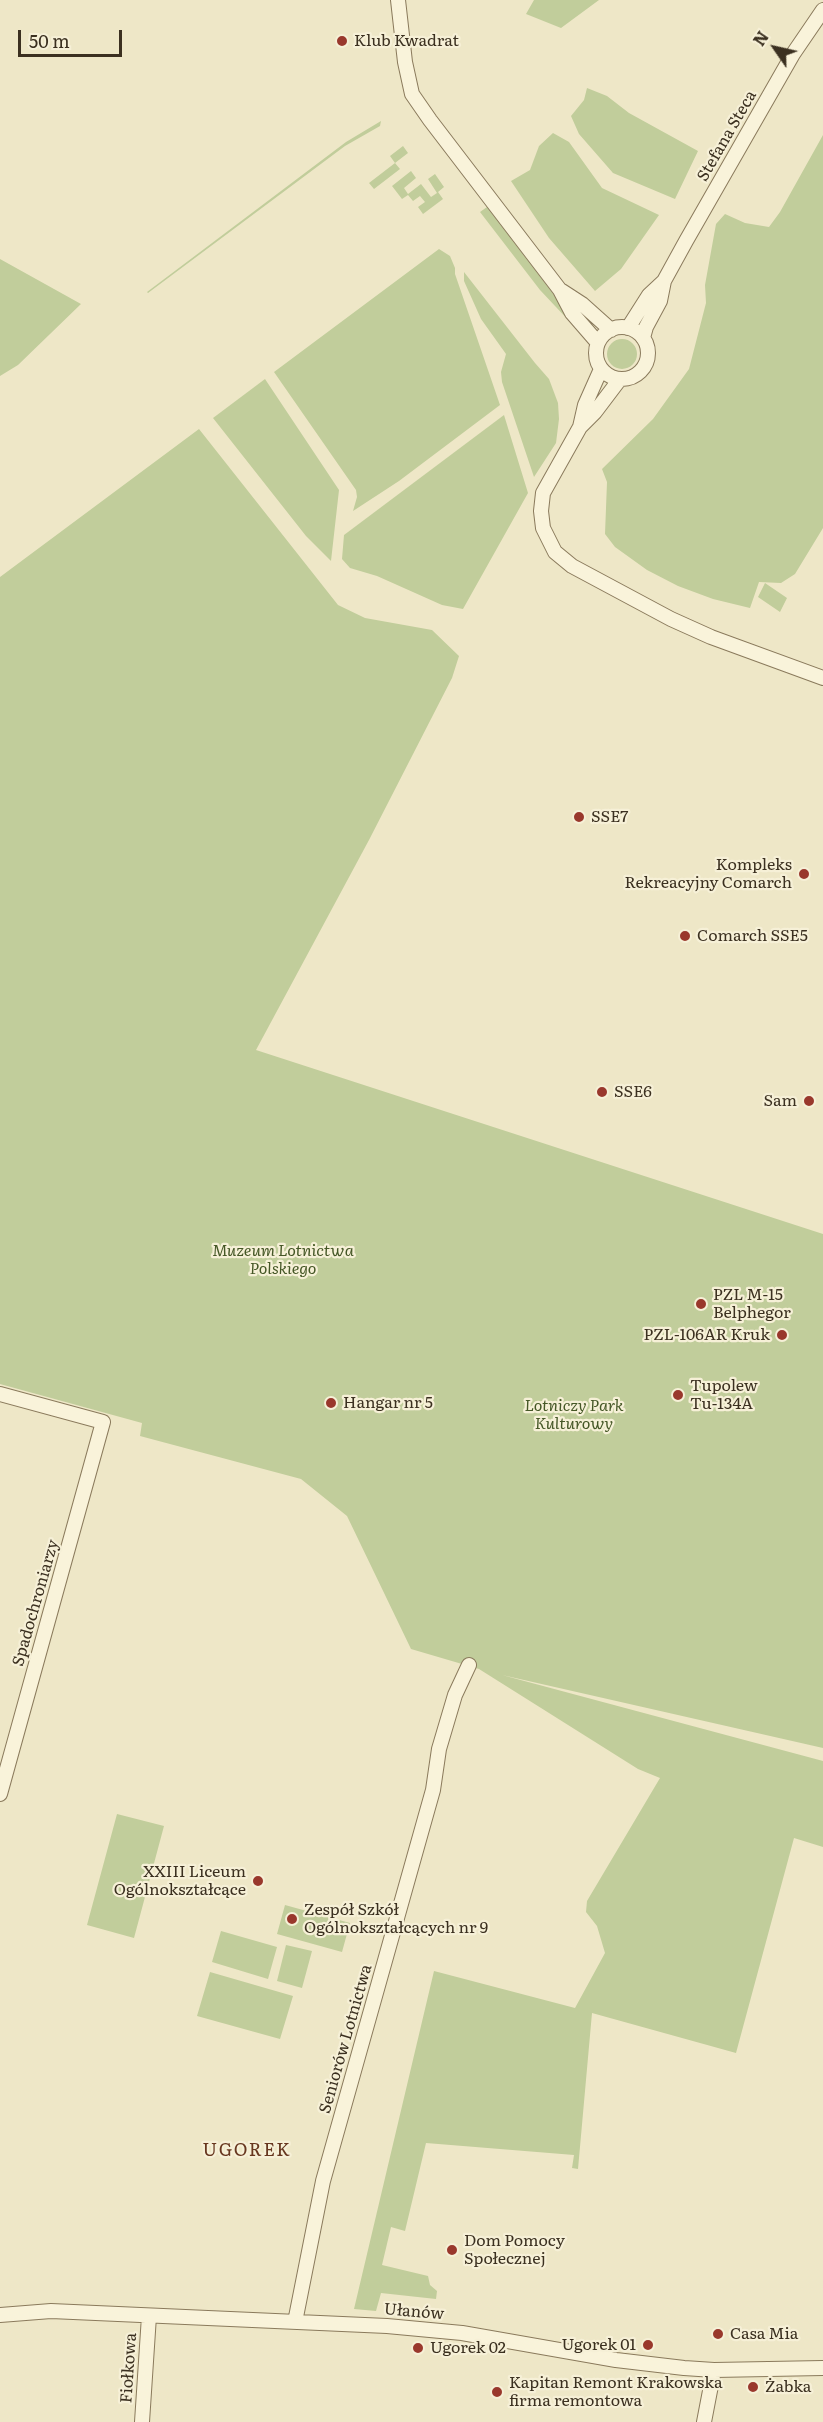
<!DOCTYPE html>
<meta charset="utf-8">
<style>
body{margin:0}
#map{position:relative;width:823px;height:2422px;overflow:hidden;background:#eee7c7;font-family:Literata,serif}
canvas{display:block}
.north{position:absolute;left:745px;top:18px;width:60px;height:60px;-webkit-text-stroke:4px #f6f0d7;paint-order:stroke;rotate:304deg;font-size:16px;font-weight:700;line-height:24px;text-align:center;color:#3b3020}
.north::after{content:'';display:block;margin:auto;width:21px;height:27px;background:#3b3020;clip-path:polygon(50% 0,100% 100%,50% 72%,0 100%)}
.scale{position:absolute;left:18px;top:30px;width:104px;height:27px;box-sizing:border-box;border:3px solid #3b3020;border-top:0;padding-left:8px;font-size:18px;line-height:21px;white-space:nowrap;color:#3b3020;-webkit-text-stroke:4px #f6f0d7;paint-order:stroke}
</style>
<div id="map">
<canvas width="823" height="2422"></canvas>
<div class="north">N</div>
<div class="scale">50 m</div>
</div>
<script>
const ctx = document.querySelector('canvas').getContext('2d');
ctx.lineJoin = 'round';
function paint(path, color) { ctx.fillStyle = color; ctx.fill(path, 'evenodd'); }
const toPath = rows => new Path2D(rows.map(r => 'M' + r).join(''));
function stroke(path, color, width, dash) { ctx.strokeStyle = color; ctx.lineWidth = width; ctx.lineCap = dash ? 'butt' : 'round'; ctx.setLineDash(dash || []); ctx.stroke(path); }
function drawText(font, color, halo, rows, align = 'center') {
  ctx.font = font + ' Literata,serif'; ctx.lineWidth = 4.5; ctx.setLineDash([]); ctx.textBaseline = 'middle'; ctx.strokeStyle = halo; ctx.fillStyle = color; for (const [text, x, y, turn = 0] of rows) {
    ctx.save(); ctx.translate(x, y); ctx.rotate((+turn || 0) * Math.PI / 180); ctx.textAlign = isNaN(turn) ? turn : align; if (halo) ctx.strokeText(text, 0, 0); ctx.fillText(text, 0, 0); ctx.restore();
  }
}
paint(toPath([
 [534,0,599,0,561,28,526,14],
 [587,88,607,96,629,113,698,151,675,199,613,173,579,134,571,116,584,100],
 [381,121,380,126,345,146,148,293,147,292,346,142],
 [553,133,569,142,602,188,659,215,621,269,595,291,549,238,511,181,530,170,539,146],
 [823,135,823,528,795,574,781,583,759,582,750,608,713,599,678,586,647,570,615,547,605,534,607,482,602,469,653,419,689,369,706,303,705,285,716,224,725,214,745,223,769,227,780,212],
 [403,146,408,153,395,163,400,169,374,189,369,183,395,163,390,156],
 [411,171,416,178,404,188,408,194,421,184,431,197,437,193,428,179,435,174,444,187,438,192,443,199,423,214,418,207,425,202,420,196,413,201,408,195,402,199,392,186],
 [487,207,574,321,571,323,540,290,480,212],
 [439,249,450,256,455,268,455,274,500,405,399,481,353,511,357,497,356,490,274,372],
 [0,259,81,304,18,365,0,376],
 [464,272,535,363,549,379,558,403,559,419,556,443,534,477,502,382,501,372,506,354,481,319,464,281],
 '607 354a15 15 0 1 1 30 0a15 15 0 1 1-30 0Z',
 [265,379,339,490,331,561,306,536,213,418],
 [504,415,528,493,463,609,442,605,377,576,350,568,342,559,344,535],
 [199,429,338,605,365,618,432,630,459,656,452,678,369,840,256,1050,823,1234,823,1748,502,1675,823,1761,823,1847,794,1838,736,2053,592,2013,578,2169,572,2168,574,2155,426,2143,405,2231,391,2227,382,2265,428,2276,430,2285,437,2291,436,2299,381,2293,376,2311,354,2309,434,1971,575,2008,605,1953,597,1926,586,1912,587,1901,660,1778,638,1769,479,1669,411,1649,347,1516,301,1479,140,1436,142,1423,0,1384,0,577],
 [765,583,787,598,780,612,758,597],
 [117,1814,164,1826,134,1938,87,1925],
 [285,1905,350,1923,342,1952,277,1934],
 [221,1931,277,1947,268,1979,212,1962],
 [286,1945,312,1951,302,1988,277,1981],
 [210,1972,293,1996,280,2039,197,2016]
]), '#c1cd9b');
const minor = toPath([
 [398,0,405,62,412,94,430,120,560,290,572,313,598,343],
 [562,291,582,304,611,330],
 '596 353a26 26 0 1 1 52 0a26 26 0 1 1-52 0Z',
 [628,328,649,295,664,281],
 [643,338,646,327,660,301,664,281,686,241,793,54,823,10],
 [620,379,595,412,580,427,543,493,541,511,543,528,555,552,572,566,671,619,711,637,823,678],
 [580,427,585,405,601,369],
 [0,1394,103,1422,0,1794],
 [0,2315,51,2311,387,2326,462,2333,616,2360,684,2368,714,2370,823,2368],
 [295,2322,323,2181,433,1790,439,1749,455,1695,469,1665],
 [142,2422,149,2316],
 [704,2422,714,2370]
]);
stroke(minor, '#8a7a5c', 16);
stroke(minor, '#f9f3da', 14);
for (const [x, y, r, color] of [
 [342,41,6,"#99382c"],
 [579,817,6,"#99382c"],
 [804,874,6,"#99382c"],
 [685,936,6,"#99382c"],
 [602,1092,6,"#99382c"],
 [809,1101,6,"#99382c"],
 [701,1304,6,"#99382c"],
 [782,1335,6,"#99382c"],
 [678,1395,6,"#99382c"],
 [331,1403,6,"#99382c"],
 [258,1881,6,"#99382c"],
 [292,1919,6,"#99382c"],
 [452,2250,6,"#99382c"],
 [718,2334,6,"#99382c"],
 [648,2345,6,"#99382c"],
 [418,2348,6,"#99382c"],
 [753,2387,6,"#99382c"],
 [497,2392,6,"#99382c"]
]) { const dot = new Path2D(); dot.arc(x, y, r, 0, 2 * Math.PI); ctx.fillStyle = color; ctx.fill(dot); stroke(dot, '#f6f0d7', 2); }
drawText('16px', '#3b3020', '#f6f0d7', [
 ["Klub Kwadrat",354,41],
 ["SSE7",591,817],
 ["Kompleks",792,865,"right"],
 ["Rekreacyjny Comarch",792,883,"right"],
 ["Comarch SSE5",697,936],
 ["SSE6",614,1092],
 ["Sam",797,1101,"right"],
 ["PZL M-15",713,1295],
 ["Belphegor",713,1313],
 ["PZL-106AR Kruk",770,1335,"right"],
 ["Tupolew",690,1386],
 ["Tu-134A",690,1404],
 ["Hangar nr 5",343,1403],
 ["XXIII Liceum",246,1872,"right"],
 ["Ogólnokształcące",246,1890,"right"],
 ["Zespół Szkół",304,1910],
 ["Ogólnokształcących nr 9",304,1928],
 ["Dom Pomocy",464,2241],
 ["Społecznej",464,2259],
 ["Casa Mia",730,2334],
 ["Ugorek 01",636,2345,"right"],
 ["Ugorek 02",430,2348],
 ["Kapitan Remont Krakowska",509,2383],
 ["firma remontowa",509,2401],
 ["Żabka",765,2387]
], 'left');
drawText('16px', '#3b3020', '#f6f0d7', [
 ["Stefana Steca",727,136,-60],
 ["Spadochroniarzy",36,1603,-74],
 ["Seniorów Lotnictwa",346,2039,-74],
 ["Ułanów",414,2312,5],
 ["Fiołkowa",129,2368,-86]
]);
drawText('italic 16px', '#455726', '#f6f0d7', [
 ["Muzeum Lotnictwa",283,1251],
 ["Polskiego",283,1269],
 ["Lotniczy Park",574,1406],
 ["Kulturowy",574,1424]
]);
ctx.letterSpacing = '1.5px';
drawText('18px', '#67371f', '#f6f0d7', [
 ["UGOREK",247,2151]
]);
ctx.letterSpacing = '0px';
</script>
